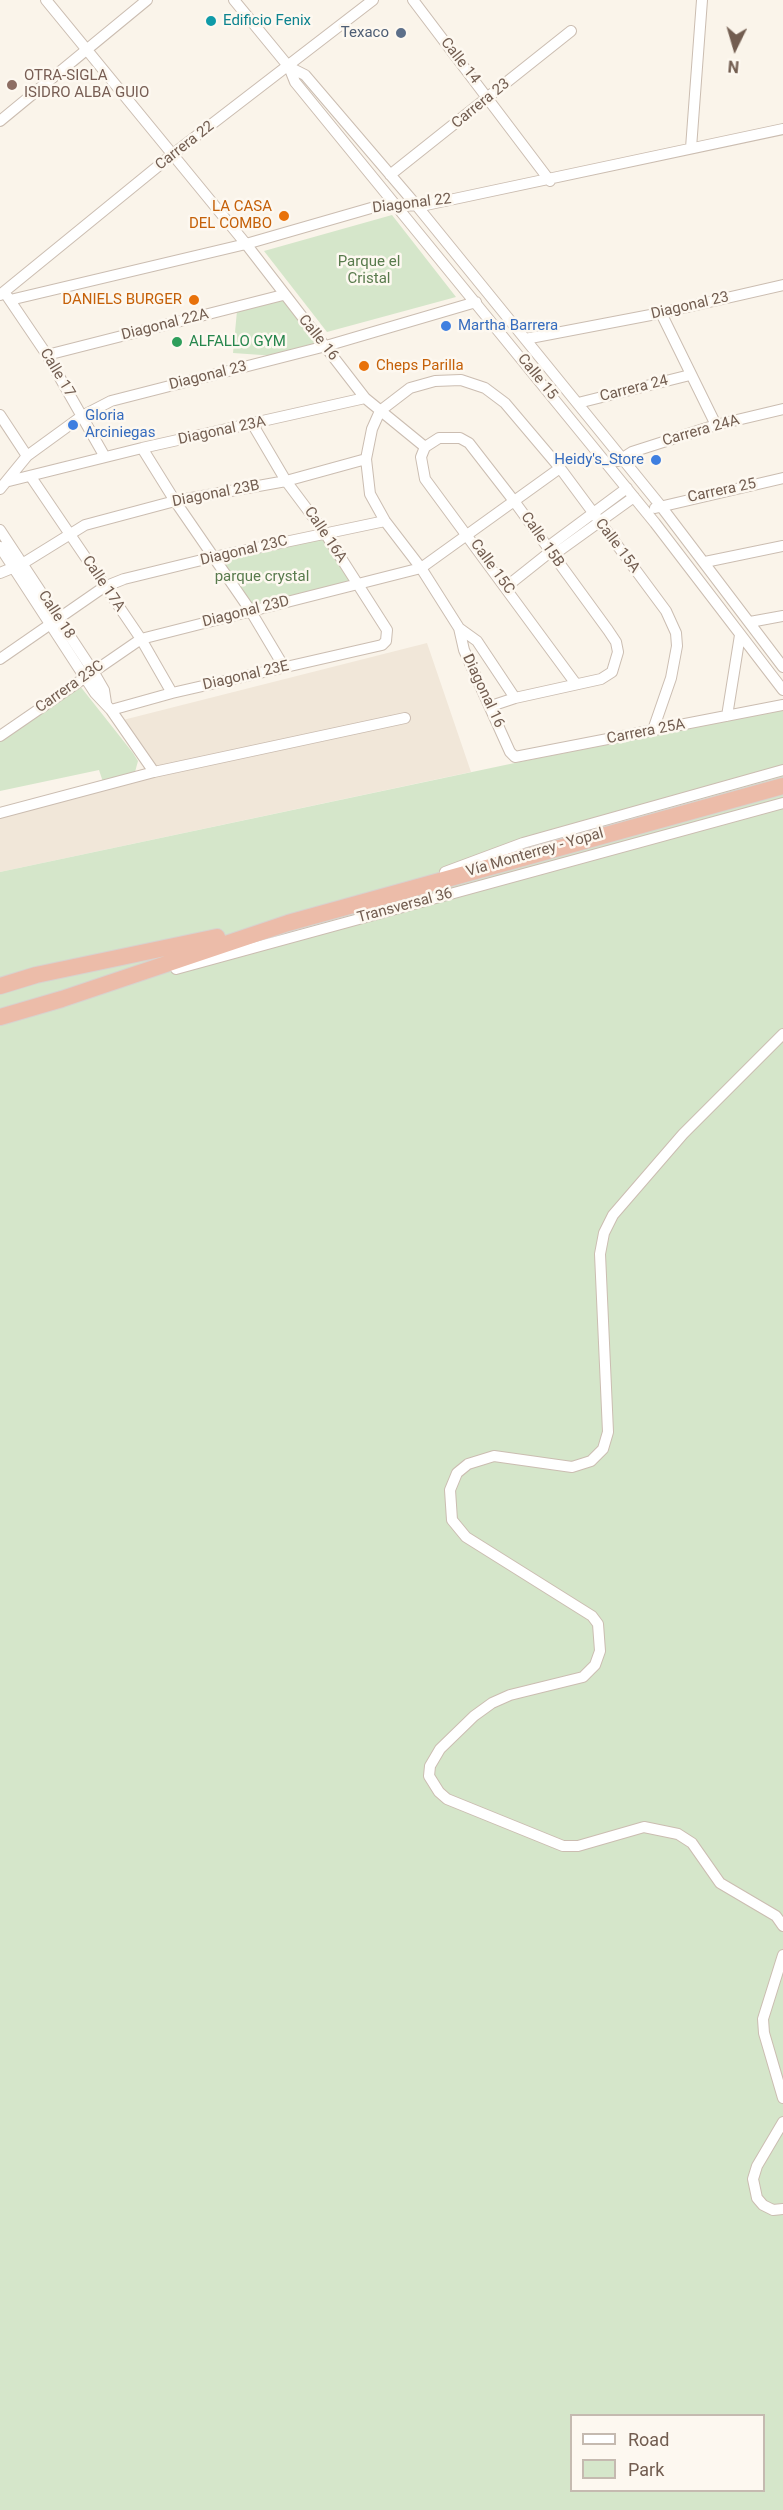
<!DOCTYPE html>
<meta charset="utf-8">
<style>
body{margin:0}
#map{position:relative;width:783px;height:2510px;overflow:hidden;background:#faf4ea;font-family:Roboto,sans-serif}
canvas{display:block}
.legend{position:absolute;left:570px;top:2414px;width:195px;height:78px;box-sizing:border-box;background:#fdf8f0;border:2px solid #c5bab0;margin:0;padding:8px 10px;list-style:none;font-size:18px;color:#725d50}
.legend li{display:flex;align-items:center;gap:12px;height:30px}
.legend b{width:30px;border:2px solid #c5bab0}
.north{position:absolute;left:705px;top:18px;width:60px;height:60px;-webkit-text-stroke:4px #fdf8f0;paint-order:stroke;rotate:185deg;font-size:16px;font-weight:700;line-height:24px;text-align:center;color:#725d50}
.north::after{content:'';display:block;margin:auto;width:21px;height:27px;background:#725d50;clip-path:polygon(50% 0,100% 100%,50% 72%,0 100%)}
</style>
<div id="map">
<canvas width="783" height="2510"></canvas>
<ul class="legend">
<li><b style="height:8px;background:#fff"></b>Road</li>
<li><b style="height:16px;background:#d5e6ca"></b>Park</li>
</ul>
<div class="north">N</div>
</div>
<script>
const ctx = document.querySelector('canvas').getContext('2d');
ctx.lineJoin = 'round';
function paint(path, color) { ctx.fillStyle = color; ctx.fill(path, 'evenodd'); }
const toPath = rows => new Path2D(rows.map(r => 'M' + r).join(''));
function stroke(path, color, width, dash) { ctx.strokeStyle = color; ctx.lineWidth = width; ctx.lineCap = dash ? 'butt' : 'round'; ctx.setLineDash(dash || []); ctx.stroke(path); }
function drawText(font, color, halo, rows, align = 'center') {
  ctx.font = font + ' Roboto,sans-serif'; ctx.lineWidth = 5; ctx.setLineDash([]); ctx.textBaseline = 'middle'; ctx.strokeStyle = halo; ctx.fillStyle = color; for (const [text, x, y, turn = 0] of rows) {
    ctx.save(); ctx.translate(x, y); ctx.rotate((+turn || 0) * Math.PI / 180); ctx.textAlign = isNaN(turn) ? turn : align; if (halo) ctx.strokeText(text, 0, 0); ctx.fillText(text, 0, 0); ctx.restore();
  }
}
paint(toPath([
 [427,643,471,772,0,872,0,813,154,772,119,721]
]), '#f1e7d9');
paint(toPath([
 [392,215,456,297,327,332,264,251],
 [282,298,321,345,276,356,233,353,237,311],
 [325,538,353,583,251,606,220,560],
 [80,686,133,753,138,761,135,772,103,782,99,770,0,791,0,738],
 [783,710,783,2510,0,2510,0,872,524,761],
 [572,2416,764,2416,764,2490,572,2490]
]), '#d5e6ca');
const minor = toPath([
 [46,0,246,244,365,398,425,447],
 [234,0,289,67,295,82,655,523,783,690],
 [413,0,550,181],
 [289,67,305,75,417,206,660,505,783,667],
 [0,121,147,0],
 [691,148,702,0],
 [390,175,571,31],
 [0,295,173,154,373,0],
 [7,296,47,355,105,457],
 [10,300,246,244,378,206,426,205,783,129],
 [661,313,716,425],
 [525,339,661,313,783,285],
 [47,355,283,295],
 [578,403,690,375],
 [0,415,27,456],
 [142,448,175,501,250,610,284,667],
 [618,461,632,452,716,425,783,409],
 [31,477,141,639,172,693],
 [9,481,142,448,365,398],
 [0,489,27,456,82,416,111,401,326,346,476,302],
 [655,508,783,478],
 [0,530,93,671,104,690,106,703],
 [0,547,95,693,111,710,154,772],
 [550,552,553,543,627,488],
 [705,562,783,546],
 [0,573,22,564,85,525,175,501,286,481,366,459],
 [506,587,550,552,559,551,634,497],
 [750,622,783,616],
 [459,628,464,650,510,752,515,757,783,705],
 [0,659,104,587,124,579,214,557,385,521],
 [515,698,477,641,459,628,421,568,385,521,370,494,366,459,372,429,380,411,410,388,435,381,461,380,485,388,505,403,560,468,666,611,676,633,677,646,671,678,653,730],
 [491,706,515,698,601,679,612,672,618,652,616,642,608,630,514,501,469,443,460,438,439,438,425,447,421,457,425,479,576,684],
 [111,710,172,693,382,645,386,641,387,630,325,533,286,481,253,425],
 [727,716,740,635],
 [0,736,141,639,421,568,560,468],
 [0,813,154,772,405,718],
 [445,872,523,843,783,770],
 [176,969,783,803],
 [783,1034,683,1134,613,1215,604,1233,600,1254,608,1432,603,1449,591,1461,572,1467,494,1456,468,1464,457,1473,450,1490,452,1520,466,1537,592,1616,598,1624,600,1651,595,1665,583,1677,510,1695,492,1703,474,1716,440,1749,430,1766,429,1776,439,1792,447,1799,563,1846,578,1846,644,1827,678,1834,692,1843,720,1883,776,1916,783,1926],
 [783,1955,763,2019,764,2033,783,2098],
 [783,2122,757,2166,753,2179,757,2198,763,2205,773,2210,783,2209]
]);
const highway = toPath([
 [0,986,36,975,217,937],
 [0,1017,62,999,288,923,783,786]
]);
stroke(minor, '#cbbdb1', 12);
stroke(highway, '#d8d2ce', 18);
stroke(minor, '#fff', 10);
stroke(highway, '#ecbca9', 16);
for (const [x, y, r, color] of [
 [211,21,6,"#0f9aa8"],
 [401,33,6,"#5c6f8a"],
 [12,85,6,"#8d6e63"],
 [284,216,6,"#e8710a"],
 [194,300,6,"#e8710a"],
 [446,326,6,"#3f7fe0"],
 [177,342,6,"#2e9e5b"],
 [364,366,6,"#e8710a"],
 [73,425,6,"#3f7fe0"],
 [656,460,6,"#3f7fe0"]
]) { const dot = new Path2D(); dot.arc(x, y, r, 0, 2 * Math.PI); ctx.fillStyle = color; ctx.fill(dot); stroke(dot, '#fdf8f0', 2); }
drawText('15px', '#0d838f', '#fdf8f0', [
 ["Edificio Fenix",223,21]
], 'left');
drawText('15px', '#4e5e75', '#fdf8f0', [
 ["Texaco",389,33]
], 'right');
drawText('15px', '#725d50', '#fdf8f0', [
 ["Calle 14",460,61,52],
 ["Carrera 23",481,104,-39],
 ["Carrera 22",185,146,-38],
 ["Diagonal 22",412,204,-7],
 ["Diagonal 23",690,306,-13],
 ["Diagonal 22A",165,325,-14],
 ["Calle 16",318,338,51],
 ["Calle 17",57,373,59],
 ["Diagonal 23",208,376,-14],
 ["Calle 15",537,377,51],
 ["Carrera 24",634,389,-14],
 ["Diagonal 23A",222,431,-12],
 ["Carrera 24A",701,431,-16],
 ["Carrera 25",722,491,-12],
 ["Diagonal 23B",216,494,-11],
 ["Calle 16A",325,535,56],
 ["Calle 15B",542,540,55],
 ["Calle 15A",617,546,53],
 ["Diagonal 23C",244,551,-13],
 ["Calle 15C",492,567,54],
 ["Calle 17A",103,584,56],
 ["Diagonal 23D",246,612,-14],
 ["Calle 18",56,615,57],
 ["Diagonal 23E",246,676,-13],
 ["Carrera 23C",70,687,-35],
 ["Diagonal 16",483,691,65],
 ["Carrera 25A",646,732,-11],
 ["Vía Monterrey - Yopal",535,853,-16],
 ["Transversal 36",405,906,-15]
]);
drawText('15px', '#785e54', '#fdf8f0', [
 ["OTRA-SIGLA",24,76],
 ["ISIDRO ALBA GUIO",24,93]
], 'left');
drawText('15px', '#c56008', '#fdf8f0', [
 ["LA CASA",272,207],
 ["DEL COMBO",272,224],
 ["DANIELS BURGER",182,300],
 ["Cheps Parilla",376,366,"left"]
], 'right');
drawText('15px', '#597b4d', '#fdf8f0', [
 ["Parque el",369,262],
 ["Cristal",369,279],
 ["parque crystal",262,577]
]);
drawText('15px', '#366cbe', '#fdf8f0', [
 ["Martha Barrera",458,326],
 ["Gloria",85,416],
 ["Arciniegas",85,433],
 ["Heidy's_Store",644,460,"right"]
], 'left');
drawText('15px', '#27864d', '#fdf8f0', [
 ["ALFALLO GYM",189,342]
], 'left');
</script>
